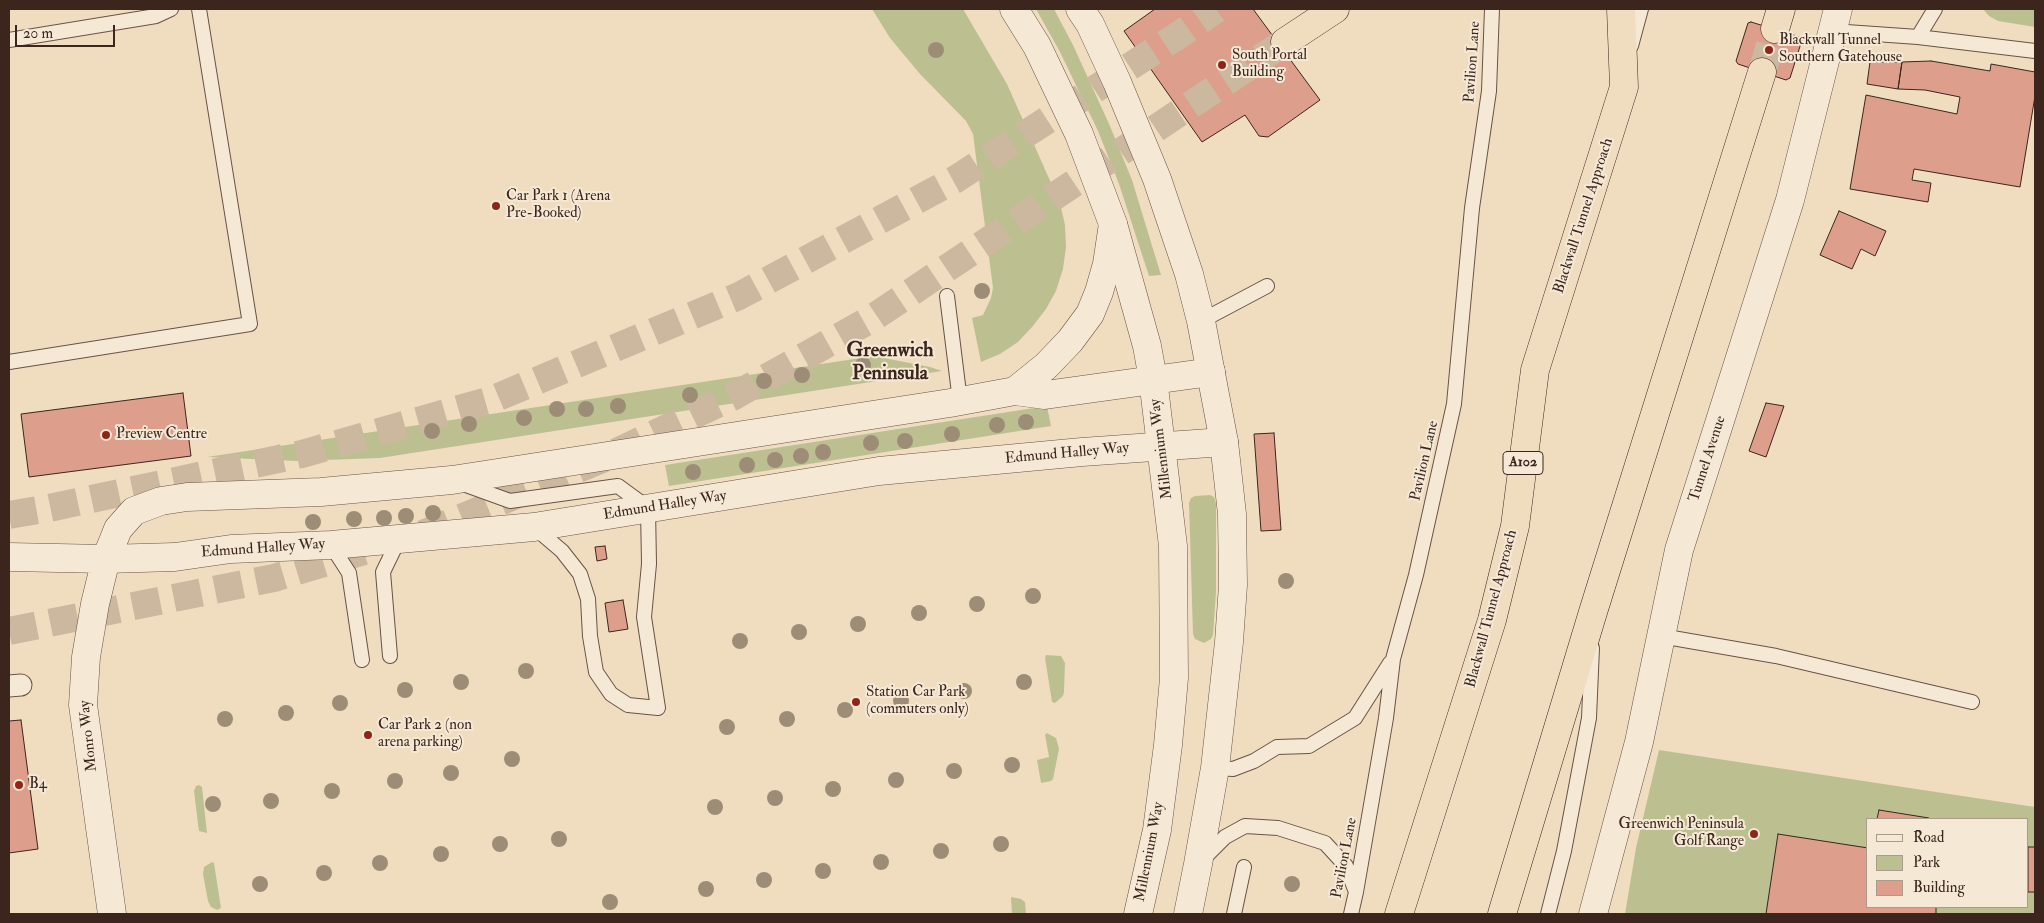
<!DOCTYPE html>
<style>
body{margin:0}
#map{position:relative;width:2044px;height:923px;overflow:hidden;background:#f0ddc0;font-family:"IM FELL Double Pica",serif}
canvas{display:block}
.frame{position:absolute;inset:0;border:10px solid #3b251d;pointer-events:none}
.legend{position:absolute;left:1866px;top:818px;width:162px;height:90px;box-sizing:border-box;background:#f5e9d6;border:1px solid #ab9b8c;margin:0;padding:6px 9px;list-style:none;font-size:15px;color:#3b251d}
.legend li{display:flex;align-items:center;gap:10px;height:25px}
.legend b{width:25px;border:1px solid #ab9b8c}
.scale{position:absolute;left:15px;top:25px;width:100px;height:22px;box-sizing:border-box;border:2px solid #3b251d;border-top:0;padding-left:6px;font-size:15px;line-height:18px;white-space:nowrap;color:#3b251d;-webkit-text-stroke:4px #f5e9d6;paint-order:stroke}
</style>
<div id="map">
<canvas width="2044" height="923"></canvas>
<div class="frame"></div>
<ul class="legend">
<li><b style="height:6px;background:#f5e9d6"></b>Road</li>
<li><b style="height:14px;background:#bcc091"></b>Park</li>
<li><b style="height:14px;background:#dd9f8b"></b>Building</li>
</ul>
<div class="scale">20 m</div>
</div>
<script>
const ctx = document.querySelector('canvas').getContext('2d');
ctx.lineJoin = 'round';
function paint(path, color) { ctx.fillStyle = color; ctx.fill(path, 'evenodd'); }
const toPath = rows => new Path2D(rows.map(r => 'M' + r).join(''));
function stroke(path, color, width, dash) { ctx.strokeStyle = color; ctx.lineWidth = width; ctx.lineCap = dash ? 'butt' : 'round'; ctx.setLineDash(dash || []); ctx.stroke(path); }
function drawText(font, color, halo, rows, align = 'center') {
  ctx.font = font + ' "IM FELL Double Pica",serif'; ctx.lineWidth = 4; ctx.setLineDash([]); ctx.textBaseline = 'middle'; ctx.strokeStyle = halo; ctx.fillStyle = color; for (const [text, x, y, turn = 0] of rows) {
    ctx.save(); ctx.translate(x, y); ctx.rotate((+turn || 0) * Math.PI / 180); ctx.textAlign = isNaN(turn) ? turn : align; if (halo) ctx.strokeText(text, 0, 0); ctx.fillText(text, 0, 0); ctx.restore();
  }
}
paint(toPath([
 [872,9,963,9,1007,84,1060,203,1065,225,1066,247,1063,269,1056,291,1046,309,1033,326,1018,342,1000,354,981,362,972,318,983,315,991,298,993,288,973,134,966,121,920,74,890,38],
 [1036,9,1054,9,1073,45,1110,126,1132,180,1161,275,1149,276,1119,184,1098,131,1060,52],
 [1983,9,2035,9,2035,27,1998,21,1989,16],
 [874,356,930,367,942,371,380,458,297,461,207,457],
 [1047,406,1051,426,669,486,665,465],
 [1210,495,1214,497,1216,503,1216,592,1213,635,1211,639,1204,643,1195,639,1193,634,1189,503,1191,498,1195,496],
 [1046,655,1061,656,1065,663,1064,692,1063,696,1055,703,1052,702,1045,658],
 [1047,733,1056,738,1059,749,1053,779,1051,781,1041,783,1037,760,1049,757,1045,735],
 [1659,750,2035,807,2035,914,1625,914,1636,848],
 [1868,819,2028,819,2028,907,1868,907],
 [199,785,202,787,207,833,199,831,198,824,194,791,196,786],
 [212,862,214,863,221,908,217,910,211,907,208,901,203,874,204,867],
 [1011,897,1021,899,1025,902,1026,914,1012,914]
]), '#bcc091');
const building = toPath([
 [1155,9,1253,9,1320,100,1268,137,1259,136,1245,115,1202,142,1124,31,1155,9],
 [1751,22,1800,37,1802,40,1790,78,1786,80,1738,64,1736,61,1748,23,1751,22],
 [1931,61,1990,71,1991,64,2035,72,2035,96,2020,187,1914,169,1912,180,1931,183,1928,202,1850,189,1866,95,1957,114,1960,97,1925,90,1898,89,1902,62,1931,61],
 [1870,62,1902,62,1898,89,1867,84,1870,62],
 [1839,211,1886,231,1875,256,1861,249,1852,269,1820,255,1839,211],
 [183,393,191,456,29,477,21,414,183,393],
 [1766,403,1784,406,1766,457,1749,451,1766,403],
 [1274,433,1281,530,1261,531,1254,434,1274,433],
 [605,546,607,559,597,561,595,547,605,546],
 [623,600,628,629,609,632,605,603,623,600],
 [21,720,38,849,9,853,9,721,21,720],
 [1879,810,1929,818,1929,819,1877,819,1879,810],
 [1778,834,1868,848,1868,907,1936,907,1936,914,1766,914,1778,834],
 [2028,847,2035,847,2035,892,2028,892,2028,847]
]);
paint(building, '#dd9f8b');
stroke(building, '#3b251d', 1);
stroke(toPath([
 [1762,72,1775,29],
 [9,515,49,508,302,454,491,400,739,296,956,179,1188,29,1216,9],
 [423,534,602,459,734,396,871,319,1285,42],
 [9,631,274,578,367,550]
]), '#ccb89f', 28, [28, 14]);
const service = toPath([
 [1832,31,1918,37,2035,51],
 [1918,37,1935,9],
 [9,40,156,16,171,9],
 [1631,46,1641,9],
 [947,296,960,401],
 [1201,321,1267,286],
 [9,362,250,324,199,9],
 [463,484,510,501,618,486,648,508,649,564,644,617,658,708,628,705,611,694,596,672,590,636,588,599,580,574,562,551,535,528],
 [331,545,349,573,362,660],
 [1661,636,1776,656,1972,702],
 [390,656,383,572,399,539],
 [1215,768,1233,769,1254,761,1277,747,1309,746,1355,718,1390,663],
 [1202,860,1225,837,1245,826,1278,828,1325,843,1346,866,1356,892],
 [1234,914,1244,867],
 [1351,914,1356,892,1386,718,1393,659,1416,575,1454,404,1472,208,1489,91,1492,9],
 [1548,914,1564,851,1589,718,1592,648]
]);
const pedestrian = toPath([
 [9,686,21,685]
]);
const minor = toPath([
 [1015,391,1046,366,1070,341,1090,314,1099,292,1107,264,1113,224],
 [9,557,106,559,175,557,231,549,331,545,534,527,879,471,1082,452,1224,442],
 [112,914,83,705,86,657,95,604,106,559,118,529,134,511,161,501,187,497,321,492,452,480,950,403,1015,391,1045,395,1211,372]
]);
const tertiary = toPath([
 [1014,9,1037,46,1079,134,1113,224,1147,346,1153,379,1173,546,1174,678,1168,745,1157,830,1138,914],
 [1080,9,1090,24,1117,82,1157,179,1189,274,1201,321,1224,442,1232,514,1233,585,1229,642,1215,768,1198,864,1188,914],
 [1593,914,1639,742,1679,550,1790,200,1838,9]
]);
const trunk = toPath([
 [1775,29,1781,9],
 [1285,42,1335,9],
 [1399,914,1492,620,1515,526,1535,370,1624,87,1621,9],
 [1502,914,1593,612,1762,72]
]);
stroke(service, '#685346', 16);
stroke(pedestrian, '#685346', 23);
stroke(minor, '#685346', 29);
stroke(tertiary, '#685346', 29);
stroke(trunk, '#3b251d', 29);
stroke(service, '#f5e9d6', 14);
stroke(pedestrian, '#f5e9d6', 21);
stroke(minor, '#f5e9d6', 28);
stroke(tertiary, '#f5e9d6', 28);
stroke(trunk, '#f0ddc0', 28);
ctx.fillStyle = '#9e8d76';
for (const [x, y] of [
 [936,50],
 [982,291],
 [863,365],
 [802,375],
 [764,381],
 [690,395],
 [618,406],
 [557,409],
 [586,409],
 [524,418],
 [1026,422],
 [469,424],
 [997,425],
 [432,431],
 [952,434],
 [905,441],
 [871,443],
 [823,452],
 [801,456],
 [775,460],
 [747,465],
 [693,472],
 [433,513],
 [406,516],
 [384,518],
 [354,519],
 [313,522],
 [1286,581],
 [1033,596],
 [977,604],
 [919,613],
 [858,624],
 [799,632],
 [740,641],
 [526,671],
 [461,682],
 [1024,682],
 [405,690],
 [964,691],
 [901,701],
 [340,703],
 [845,710],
 [286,713],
 [225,719],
 [787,719],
 [727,727],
 [512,759],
 [1012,765],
 [954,771],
 [451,773],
 [896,780],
 [395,781],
 [833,789],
 [332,791],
 [775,798],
 [271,801],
 [213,804],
 [715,807],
 [559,839],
 [500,844],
 [1001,844],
 [941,851],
 [441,854],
 [881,862],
 [380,863],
 [823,871],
 [324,873],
 [764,880],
 [260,884],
 [1292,884],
 [706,889],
 [610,902]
]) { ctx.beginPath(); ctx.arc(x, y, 8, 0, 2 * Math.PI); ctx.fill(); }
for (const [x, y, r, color] of [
 [1769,50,5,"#8f2418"],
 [1222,65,5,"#8f2418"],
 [496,206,5,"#8f2418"],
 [106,435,5,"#8f2418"],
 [856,702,5,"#8f2418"],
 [368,735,5,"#8f2418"],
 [19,785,5,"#8f2418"],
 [1754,834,5,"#8f2418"]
]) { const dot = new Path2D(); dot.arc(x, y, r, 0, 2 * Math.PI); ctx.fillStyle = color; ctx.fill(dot); stroke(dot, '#f5e9d6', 2); }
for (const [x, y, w] of [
 [1523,463,40]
]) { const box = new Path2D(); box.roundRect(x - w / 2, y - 11.5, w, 23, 4); ctx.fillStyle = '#f5e9d6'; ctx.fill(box); stroke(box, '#3b251d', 1); }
drawText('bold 14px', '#3b251d', null, [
 ["A102",1523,463]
]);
drawText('15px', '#3b251d', '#f5e9d6', [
 ["Blackwall Tunnel",1779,41],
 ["Southern Gatehouse",1779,58],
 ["South Portal",1232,56],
 ["Building",1232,73],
 ["Car Park 1 (Arena",506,197],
 ["Pre-Booked)",506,214],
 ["Preview Centre",116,435],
 ["Station Car Park",866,693],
 ["(commuters only)",866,710],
 ["Car Park 2 (non",378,726],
 ["arena parking)",378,743],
 ["B4",29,785],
 ["Greenwich Peninsula",1744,825,"right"],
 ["Golf Range",1744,842,"right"]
], 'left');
drawText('15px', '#3b251d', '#f5e9d6', [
 ["Pavilion Lane",1473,62,-86],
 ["Blackwall Tunnel Approach",1584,216,-72],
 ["Millennium Way",1162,449,-97],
 ["Edmund Halley Way",1067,454,-5],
 ["Tunnel Avenue",1708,459,-72],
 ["Pavilion Lane",1425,461,-77],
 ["Edmund Halley Way",665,506,-9],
 ["Edmund Halley Way",263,549,-4],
 ["Blackwall Tunnel Approach",1492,609,-75],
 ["Monro Way",89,736,-96],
 ["Millennium Way",1150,852,-79],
 ["Pavilion Lane",1345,858,-79]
]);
drawText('bold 20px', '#3b251d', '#f5e9d6', [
 ["Greenwich",890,352],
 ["Peninsula",890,375]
]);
</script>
